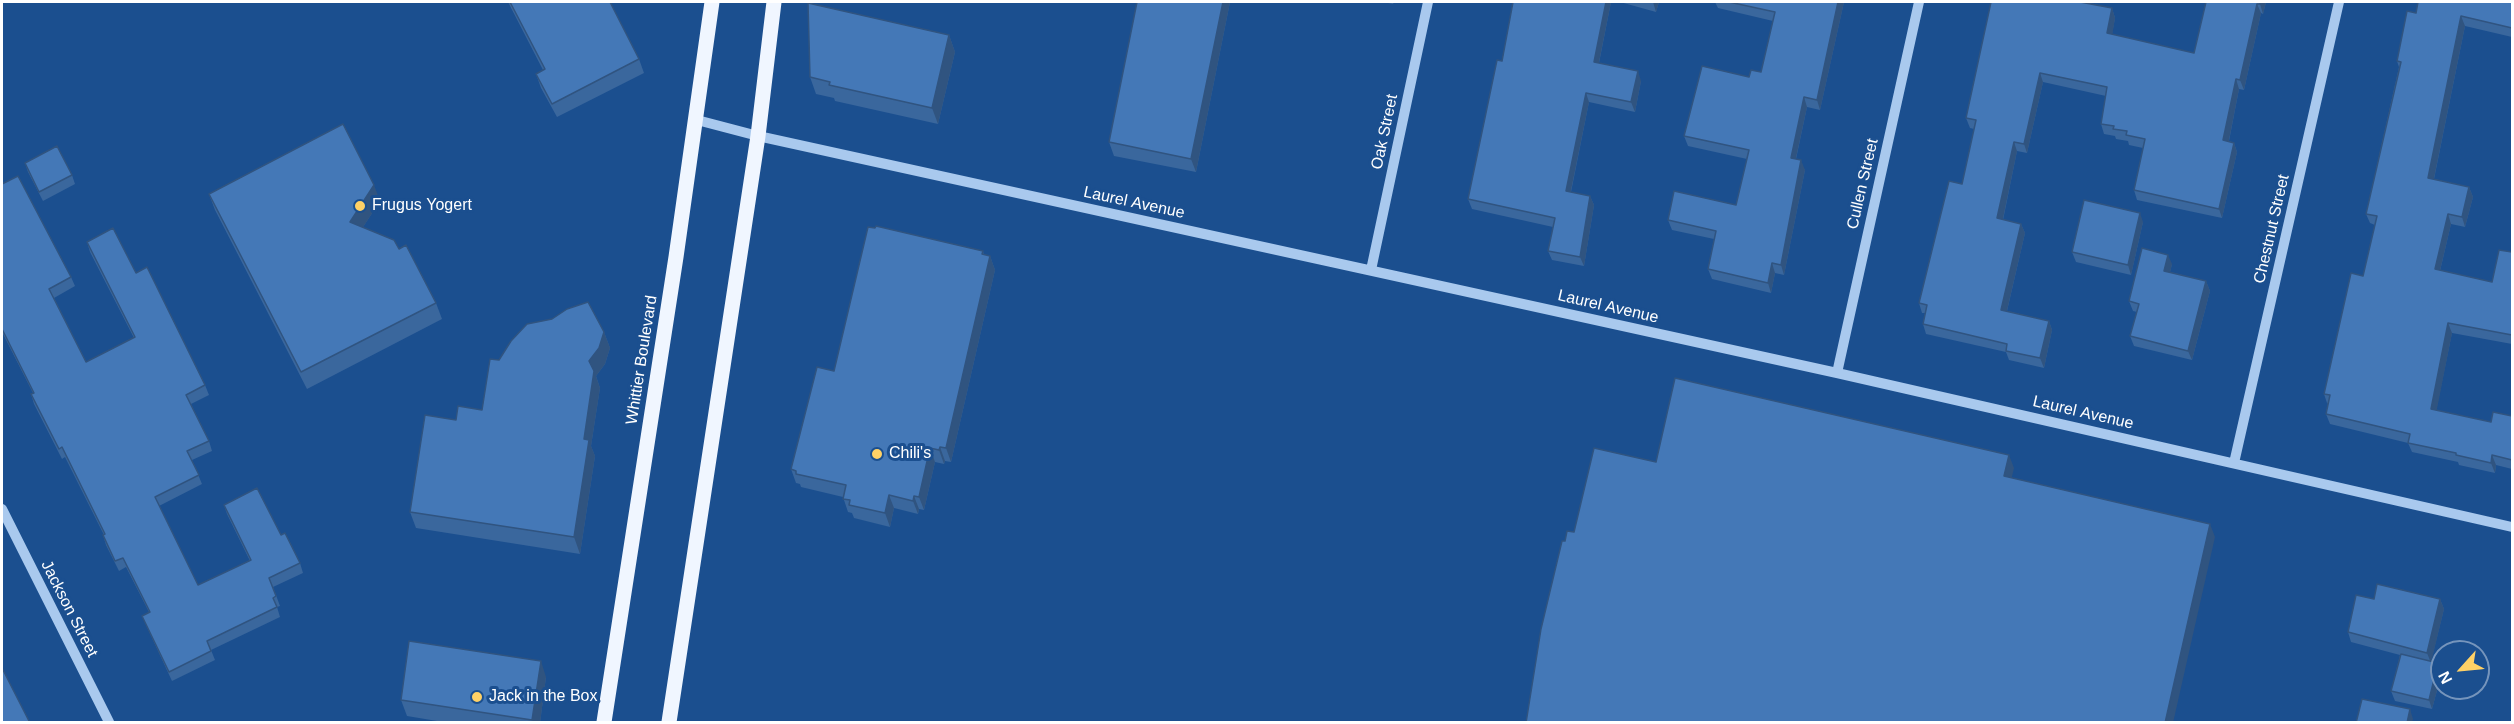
<!DOCTYPE html>
<style>
body{margin:0}
#map{position:relative;width:2514px;height:724px;overflow:hidden;background:#1b4f8f;font-family:Helvetica,sans-serif}
canvas{display:block}
.frame{position:absolute;inset:0;border:3px solid #fff;pointer-events:none}
.north{position:absolute;left:2430px;top:640px;width:60px;height:60px;box-sizing:border-box;background:#1b4f8f;border:2px solid #7695bc;border-radius:50%;rotate:243deg;font-size:16px;font-weight:700;line-height:24px;text-align:center;color:#fff}
.north::after{content:'';display:block;margin:auto;width:21px;height:27px;background:#ffd166;clip-path:polygon(50% 0,100% 100%,50% 72%,0 100%)}
</style>
<div id="map">
<canvas width="2514" height="724"></canvas>
<div class="frame"></div>
<div class="north">N</div>
</div>
<script>
const ctx = document.querySelector('canvas').getContext('2d');
ctx.lineJoin = 'round';
const toPath = rows => new Path2D(rows.map(r => 'M' + r).join(''));
function stroke(path, color, width, dash) { ctx.strokeStyle = color; ctx.lineWidth = width; ctx.lineCap = dash ? 'butt' : 'round'; ctx.setLineDash(dash || []); ctx.stroke(path); }
function paint(path, color) { ctx.fillStyle = color; ctx.fill(path, 'evenodd'); }
function drawText(font, color, halo, rows, align = 'center') {
  ctx.font = font + ' Helvetica,sans-serif'; ctx.lineWidth = 6; ctx.setLineDash([]); ctx.textBaseline = 'middle'; ctx.strokeStyle = halo; ctx.fillStyle = color; for (const [text, x, y, turn = 0] of rows) {
    ctx.save(); ctx.translate(x, y); ctx.rotate((+turn || 0) * Math.PI / 180); ctx.textAlign = isNaN(turn) ? turn : align; if (halo) ctx.strokeText(text, 0, 0); ctx.fillText(text, 0, 0); ctx.restore();
  }
}
stroke(toPath([
 [697,120,758,136,1837,373,2512,527],
 [1371,270,1428,2],
 [1837,373,1919,2],
 [2234,463,2339,2],
 [2,509,109,722]
]), '#a9c9ee', 10);
stroke(toPath([
 [604,722,676,257,712,2],
 [669,722,758,136,774,2]
]), '#f0f6ff', 15);
paint(toPath([
 [508,2,610,2,639,59,644,73,557,117,541,88,536,74,543,70],
 [1137,2,1230,2,1196,172,1114,156,1109,142],
 [1383,2,1394,2,1393,4],
 [1611,2,1599,63,1641,81,1635,112,1589,102,1571,192,1590,196,1594,205,1584,266,1552,260,1548,251,1553,227,1472,209,1468,199,1502,61],
 [1620,2,1659,2,1656,12],
 [1715,2,1844,2,1820,110,1807,107,1796,159,1805,170,1784,275,1775,273,1771,293,1712,279,1708,269,1714,239,1672,230,1668,220,1736,205,1747,159,1688,146,1684,136,1749,77,1761,72,1773,21,1718,8],
 [2206,2,2266,2,2263,14,2261,13,2244,90,2239,89,2229,141,2234,143,2237,152,2222,218,2137,200,2134,190,2143,148,2129,145,2128,141,2116,139,2115,136,2104,134,2101,124,2106,96,2043,82,2027,153,2017,151,2003,220,2021,224,2025,233,2007,311,2049,321,2052,330,2044,368,2009,360,2006,352,1926,334,1923,324,1925,313,1922,313,1919,303,1962,184,1974,129,1970,128,1966,118,2112,8,2115,18,2112,34,2194,53],
 [2512,2,2512,37,2465,26,2434,179,2469,187,2473,197,2465,227,2451,224,2440,271,2492,282,2512,252,2512,344,2452,333,2436,411,2491,422,2512,416,2512,469,2496,465,2495,473,2459,465,2458,462,2412,452,2408,443,2330,424,2326,414,2328,404,2327,403,2324,394,2363,276,2375,225,2370,223,2366,214,2399,67,2397,61,2416,13],
 [949,35,955,52,938,124,835,101,834,98,816,94,810,77],
 [25,163,72,175,75,184,43,201,28,172],
 [2,184,71,277,75,286,54,298,86,362,134,338,90,252,87,242,136,273,205,385,209,395,191,404,209,441,212,451,192,460,202,484,159,506,198,585,250,561,227,514,224,505,281,535,300,563,303,573,273,587,280,606,277,607,280,617,211,650,215,660,172,681,146,625,142,616,149,612,126,567,119,571,106,545,103,535,104,535,65,457,62,459,34,404,31,394,33,393,2,332],
 [209,194,380,201,363,227,399,249,436,303,442,319,307,389,215,210],
 [2143,222,2131,275,2076,262,2072,252],
 [983,251,984,255,990,256,995,270,951,462,945,461,944,464,935,462,924,510,919,509,918,514,894,508,890,527,854,518,852,513,848,512,843,497,801,487,800,484,796,483,791,469,834,371],
 [2172,264,2170,272,2206,281,2210,291,2192,360,2134,346,2130,336,2137,312,2133,311,2129,301],
 [604,332,610,348,605,364,596,376,600,388,591,446,595,456,580,554,416,528,410,512,456,420,482,410,499,360],
 [2374,599,2440,599,2444,609,2431,661,2442,672,2432,709,2395,701,2391,691,2400,655,2351,642,2348,632],
 [546,677,540,723,449,723,407,716,401,700]
]), '#3a679d');
paint(toPath([
 [1223,2,1230,2,1196,172,1191,159],
 [1606,2,1611,2,1597,72,1594,62],
 [1653,2,1659,2,1656,12],
 [1838,2,1844,2,1820,110,1817,100],
 [2260,2,2266,2,2263,14,2260,4],
 [2257,4,2261,13,2244,90,2240,80],
 [2112,8,2115,18,2111,43,2107,33],
 [2461,16,2465,26,2432,188,2428,178],
 [949,35,955,52,938,124,932,108],
 [1638,71,1641,81,1635,112,1631,102],
 [2040,73,2043,82,2027,153,2024,144],
 [2236,79,2239,89,2227,150,2223,140],
 [1586,93,1589,102,1569,200,1566,191],
 [1804,97,1807,107,1794,167,1791,158],
 [2014,142,2017,151,2001,228,1997,218],
 [2234,143,2237,152,2222,218,2219,209],
 [1801,160,1805,170,1784,275,1781,265],
 [374,185,380,201,356,238,350,222],
 [2469,187,2473,197,2465,227,2462,217],
 [1590,196,1594,205,1584,266,1580,257],
 [2140,213,2143,222,2131,275,2128,265],
 [2448,214,2451,224,2438,279,2435,269],
 [2021,224,2025,233,2005,319,2001,310],
 [2168,255,2172,264,2168,281,2164,271],
 [990,256,995,270,951,462,946,448],
 [1772,263,1775,273,1771,293,1768,283],
 [2206,281,2210,291,2192,360,2188,351],
 [2049,321,2052,330,2044,368,2040,358],
 [2448,323,2452,333,2435,419,2431,409],
 [604,332,610,348,605,364,596,376,600,388,591,446,595,456,580,554,574,537,584,439,589,361],
 [940,447,945,461,944,464,939,450],
 [930,448,935,462,924,510,919,497],
 [2009,455,2014,468,2009,489,2004,476],
 [2492,455,2496,465,2495,473,2491,463],
 [889,495,894,508,890,527,885,513],
 [914,496,919,509,918,514,913,501],
 [2210,524,2215,537,2173,723,2165,723],
 [2440,599,2444,609,2431,663,2427,653],
 [541,661,546,677,540,723,533,723,532,720],
 [2438,663,2442,672,2432,709,2429,700],
 [2410,709,2413,719,2412,723,2407,723]
]), '#305480');
const building = toPath([
 [510,2,610,2,639,59,552,104,536,74,545,69,510,2],
 [1137,2,1223,2,1191,159,1109,142,1137,2],
 [1513,2,1606,2,1594,62,1638,71,1631,102,1586,93,1566,191,1590,196,1580,257,1548,251,1555,218,1468,199,1497,60,1502,61,1513,2],
 [1729,2,1838,2,1817,100,1804,97,1791,158,1801,160,1781,265,1772,263,1768,283,1708,269,1716,231,1668,220,1674,191,1736,205,1749,150,1684,136,1702,66,1749,77,1751,70,1761,72,1775,12,1729,2],
 [1991,2,2080,2,2112,8,2107,33,2194,53,2206,2,2260,2,2260,4,2257,4,2240,80,2236,79,2223,140,2234,143,2219,209,2134,190,2145,139,2126,135,2127,131,2113,129,2114,126,2101,124,2107,87,2040,73,2024,144,2014,142,1997,218,2021,224,2001,310,2049,321,2040,358,2006,351,2007,344,1923,324,1927,305,1919,303,1949,181,1962,184,1976,120,1966,118,1991,2],
 [2418,2,2512,2,2512,28,2461,16,2428,178,2469,187,2462,217,2448,214,2435,269,2492,282,2499,250,2512,252,2512,335,2448,323,2431,409,2491,422,2493,412,2512,416,2512,460,2492,455,2491,463,2456,455,2456,453,2408,443,2410,434,2326,414,2330,395,2324,394,2351,273,2363,276,2377,216,2366,214,2401,62,2397,61,2407,11,2416,13,2418,2],
 [808,3,949,35,932,108,829,85,830,82,810,77,808,3],
 [343,124,374,185,350,222,394,240,399,249,406,245,436,303,301,372,209,194,343,124],
 [57,146,72,175,39,192,25,163,57,146],
 [18,176,71,277,49,289,86,362,135,337,87,242,113,228,136,273,147,267,205,385,186,395,209,441,187,451,199,475,155,497,198,585,251,560,224,505,257,488,281,535,285,533,300,563,269,578,276,596,273,598,277,607,207,641,211,651,169,672,142,616,150,612,123,558,115,561,103,535,105,534,62,447,59,449,31,394,34,393,2,329,2,184,18,176],
 [2084,200,2140,213,2128,265,2072,252,2084,200],
 [876,226,983,251,982,254,990,256,946,448,940,447,939,450,930,448,919,497,914,496,913,501,889,495,885,513,849,505,850,500,843,499,846,485,796,474,796,471,791,469,817,367,834,371,868,227,875,228,876,226],
 [2142,248,2168,255,2164,271,2206,281,2188,351,2130,336,2139,304,2129,301,2142,248],
 [588,302,604,332,599,348,589,361,594,371,584,439,589,440,574,537,410,512,425,415,456,420,458,406,482,410,490,359,499,360,511,341,527,324,552,319,567,309,588,302],
 [1675,378,2009,455,2004,476,2210,524,2165,723,1526,723,1541,629,1562,541,1565,541,1567,531,1574,532,1594,448,1656,462,1675,378],
 [2377,584,2440,599,2427,653,2348,632,2356,595,2374,599,2377,584],
 [409,641,541,661,532,720,401,700,409,641],
 [2401,654,2438,663,2429,700,2391,691,2401,654],
 [2,668,30,723,2,723,2,668],
 [2362,699,2410,709,2407,723,2356,723,2362,699]
]);
paint(building, '#4478b7');
stroke(building, '#305480', 1.5);
for (const [x, y, r, color] of [
 [360,206,6,"#ffd166"],
 [877,454,6,"#ffd166"],
 [477,697,6,"#ffd166"]
]) { const dot = new Path2D(); dot.arc(x, y, r, 0, 2 * Math.PI); ctx.fillStyle = color; ctx.fill(dot); stroke(dot, '#1b4f8f', 2); }
drawText('16px', '#fff', '#1b4f8f', [
 ["Oak Street",1385,132,-78],
 ["Cullen Street",1863,184,-77],
 ["Laurel Avenue",1134,203,12],
 ["Chestnut Street",2272,229,-77],
 ["Laurel Avenue",1608,307,13],
 ["Whittier Boulevard",642,360,-81],
 ["Laurel Avenue",2083,413,13],
 ["Jackson Street",69,609,63]
]);
drawText('16px', '#fff', '#1b4f8f', [
 ["Frugus Yogert",372,206],
 ["Chili's",889,454],
 ["Jack in the Box",489,697]
], 'left');
</script>
